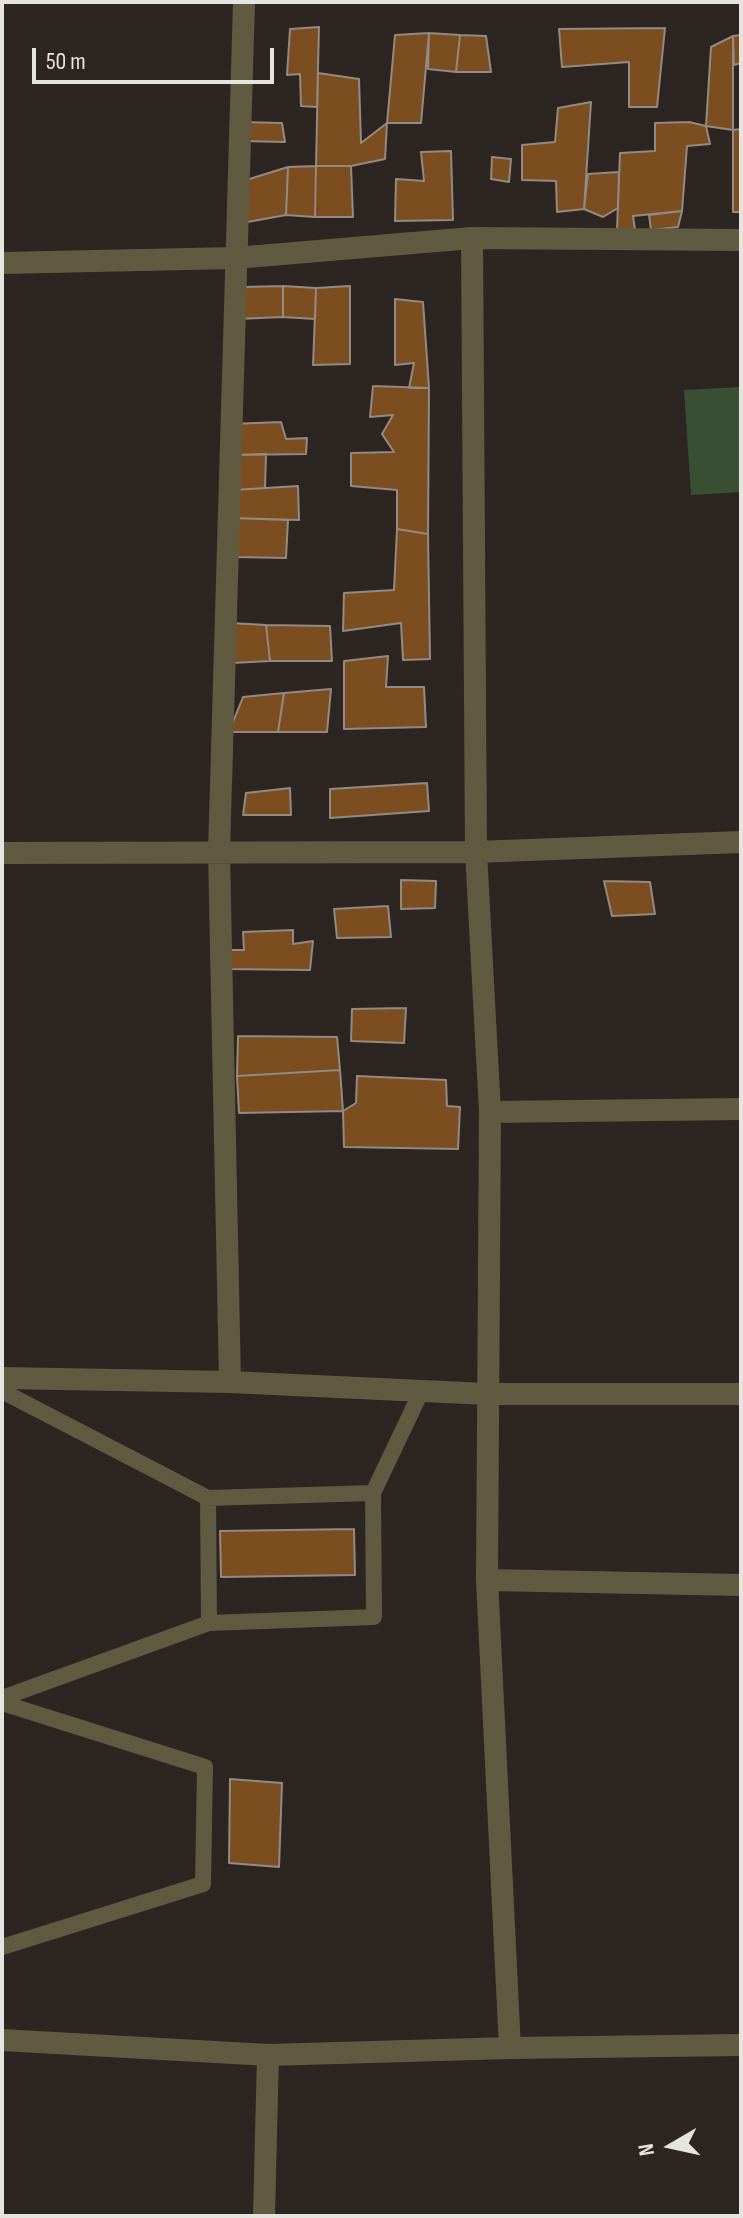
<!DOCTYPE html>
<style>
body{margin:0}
#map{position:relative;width:743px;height:2218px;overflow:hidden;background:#2c2521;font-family:"Sofia Sans Condensed",sans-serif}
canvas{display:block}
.frame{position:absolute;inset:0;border:4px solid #e7e3e0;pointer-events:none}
.north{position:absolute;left:631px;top:2106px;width:80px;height:80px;-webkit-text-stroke:6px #2c2521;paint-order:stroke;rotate:261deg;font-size:22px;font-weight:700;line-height:32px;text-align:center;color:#e7e3e0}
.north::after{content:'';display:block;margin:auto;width:28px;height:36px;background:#e7e3e0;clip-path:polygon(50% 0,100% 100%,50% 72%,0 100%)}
.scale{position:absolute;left:32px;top:48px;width:242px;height:36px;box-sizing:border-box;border:4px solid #e7e3e0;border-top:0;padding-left:10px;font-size:24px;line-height:28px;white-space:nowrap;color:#e7e3e0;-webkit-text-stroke:6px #2c2521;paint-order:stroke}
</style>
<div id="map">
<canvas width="743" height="2218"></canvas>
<div class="frame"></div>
<div class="north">N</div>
<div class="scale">50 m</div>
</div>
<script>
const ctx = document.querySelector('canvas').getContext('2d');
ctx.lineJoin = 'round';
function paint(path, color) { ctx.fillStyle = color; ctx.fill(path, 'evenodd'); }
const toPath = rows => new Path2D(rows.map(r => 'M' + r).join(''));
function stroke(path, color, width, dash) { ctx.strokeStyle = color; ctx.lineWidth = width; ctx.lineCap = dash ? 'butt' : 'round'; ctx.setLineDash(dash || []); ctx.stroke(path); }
paint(toPath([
 [741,387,741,492,691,495,684,390]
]), '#384f34');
const building = toPath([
 [319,27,317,107,301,106,300,74,287,75,290,29,319,27],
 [665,28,657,107,629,107,629,62,562,67,559,29,665,28],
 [429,33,460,35,456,72,428,69,429,33],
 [429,33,421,123,387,123,395,35,429,33],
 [460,35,486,36,491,72,456,72,460,35],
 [741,35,741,63,734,65,733,36,741,35],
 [733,36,733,130,706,126,711,47,733,36],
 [318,73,359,79,361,143,387,123,385,159,351,166,316,166,318,73],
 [591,102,584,209,557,212,556,181,522,180,522,145,555,142,558,108,591,102],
 [241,122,282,123,285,142,242,141,241,122],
 [689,122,706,126,710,144,687,146,682,211,633,216,635,230,617,229,620,153,655,151,655,123,689,122],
 [741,129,741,212,733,212,733,130,741,129],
 [451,151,453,220,395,221,396,179,424,181,421,152,451,151],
 [492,157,511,159,509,182,491,179,492,157],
 [316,166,351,166,353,217,315,217,316,166],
 [316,166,315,217,286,215,288,167,316,166],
 [288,167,286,215,242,223,243,181,288,167],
 [619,172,618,208,603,217,584,209,588,174,619,172],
 [682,211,678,227,651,230,649,215,682,211],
 [283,286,283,317,237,319,242,287,283,286],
 [283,286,316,288,315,319,283,317,283,286],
 [350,286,350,364,313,365,316,288,350,286],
 [395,299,423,302,429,388,409,388,414,363,395,365,395,299],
 [373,386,429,388,428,534,397,529,397,490,351,486,351,453,394,452,382,434,393,415,370,417,373,386],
 [281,422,286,439,307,438,306,454,233,455,231,424,281,422],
 [266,454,265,488,234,490,233,455,266,454],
 [298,486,299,520,234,518,234,490,298,486],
 [234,518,288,520,286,558,235,557,234,518],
 [397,529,428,534,430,659,403,660,401,623,343,631,344,593,394,590,397,529],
 [231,623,266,625,270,661,232,663,231,623],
 [266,625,330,626,332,661,270,661,266,625],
 [388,656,386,687,424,687,426,727,344,729,344,661,388,656],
 [331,689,327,732,278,732,284,693,331,689],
 [284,693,278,732,229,732,243,697,284,693],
 [427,783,429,811,330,818,330,789,427,783],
 [290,788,291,815,243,815,246,793,290,788],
 [401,880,436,881,435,908,401,909,401,880],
 [604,881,650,882,655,914,612,916,604,881],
 [388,906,391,937,337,938,334,909,388,906],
 [293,930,293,944,313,941,310,970,223,969,222,950,244,950,243,932,293,930],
 [406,1008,404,1043,351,1041,352,1009,406,1008],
 [238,1036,337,1037,340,1070,237,1076,238,1036],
 [340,1070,343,1111,239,1113,237,1076,340,1070],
 [357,1076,446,1080,447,1106,460,1107,458,1149,344,1147,343,1111,356,1103,357,1076],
 [354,1529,355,1575,221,1577,220,1531,354,1529],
 [230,1779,282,1783,279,1867,229,1863,230,1779]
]);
paint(building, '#7c4e1f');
stroke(building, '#928a84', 2);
stroke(toPath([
 [2,1391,208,1498,373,1493],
 [208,1498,209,1623],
 [2,1698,209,1623,374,1617,373,1493,421,1392],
 [2,1703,205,1767,203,1884,2,1947]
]), '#605a41', 16);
stroke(toPath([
 [472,238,476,852,490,1112,487,1580,510,2048],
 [2,263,235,258,472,238,741,240],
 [2,853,476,852,741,842],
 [490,1112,741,1109],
 [2,1378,230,1382,487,1394,741,1394],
 [230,1382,219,852,244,2],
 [487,1580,741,1585],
 [2,2040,268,2055,510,2048,741,2045],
 [264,2216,268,2055]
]), '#605a41', 22);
</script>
